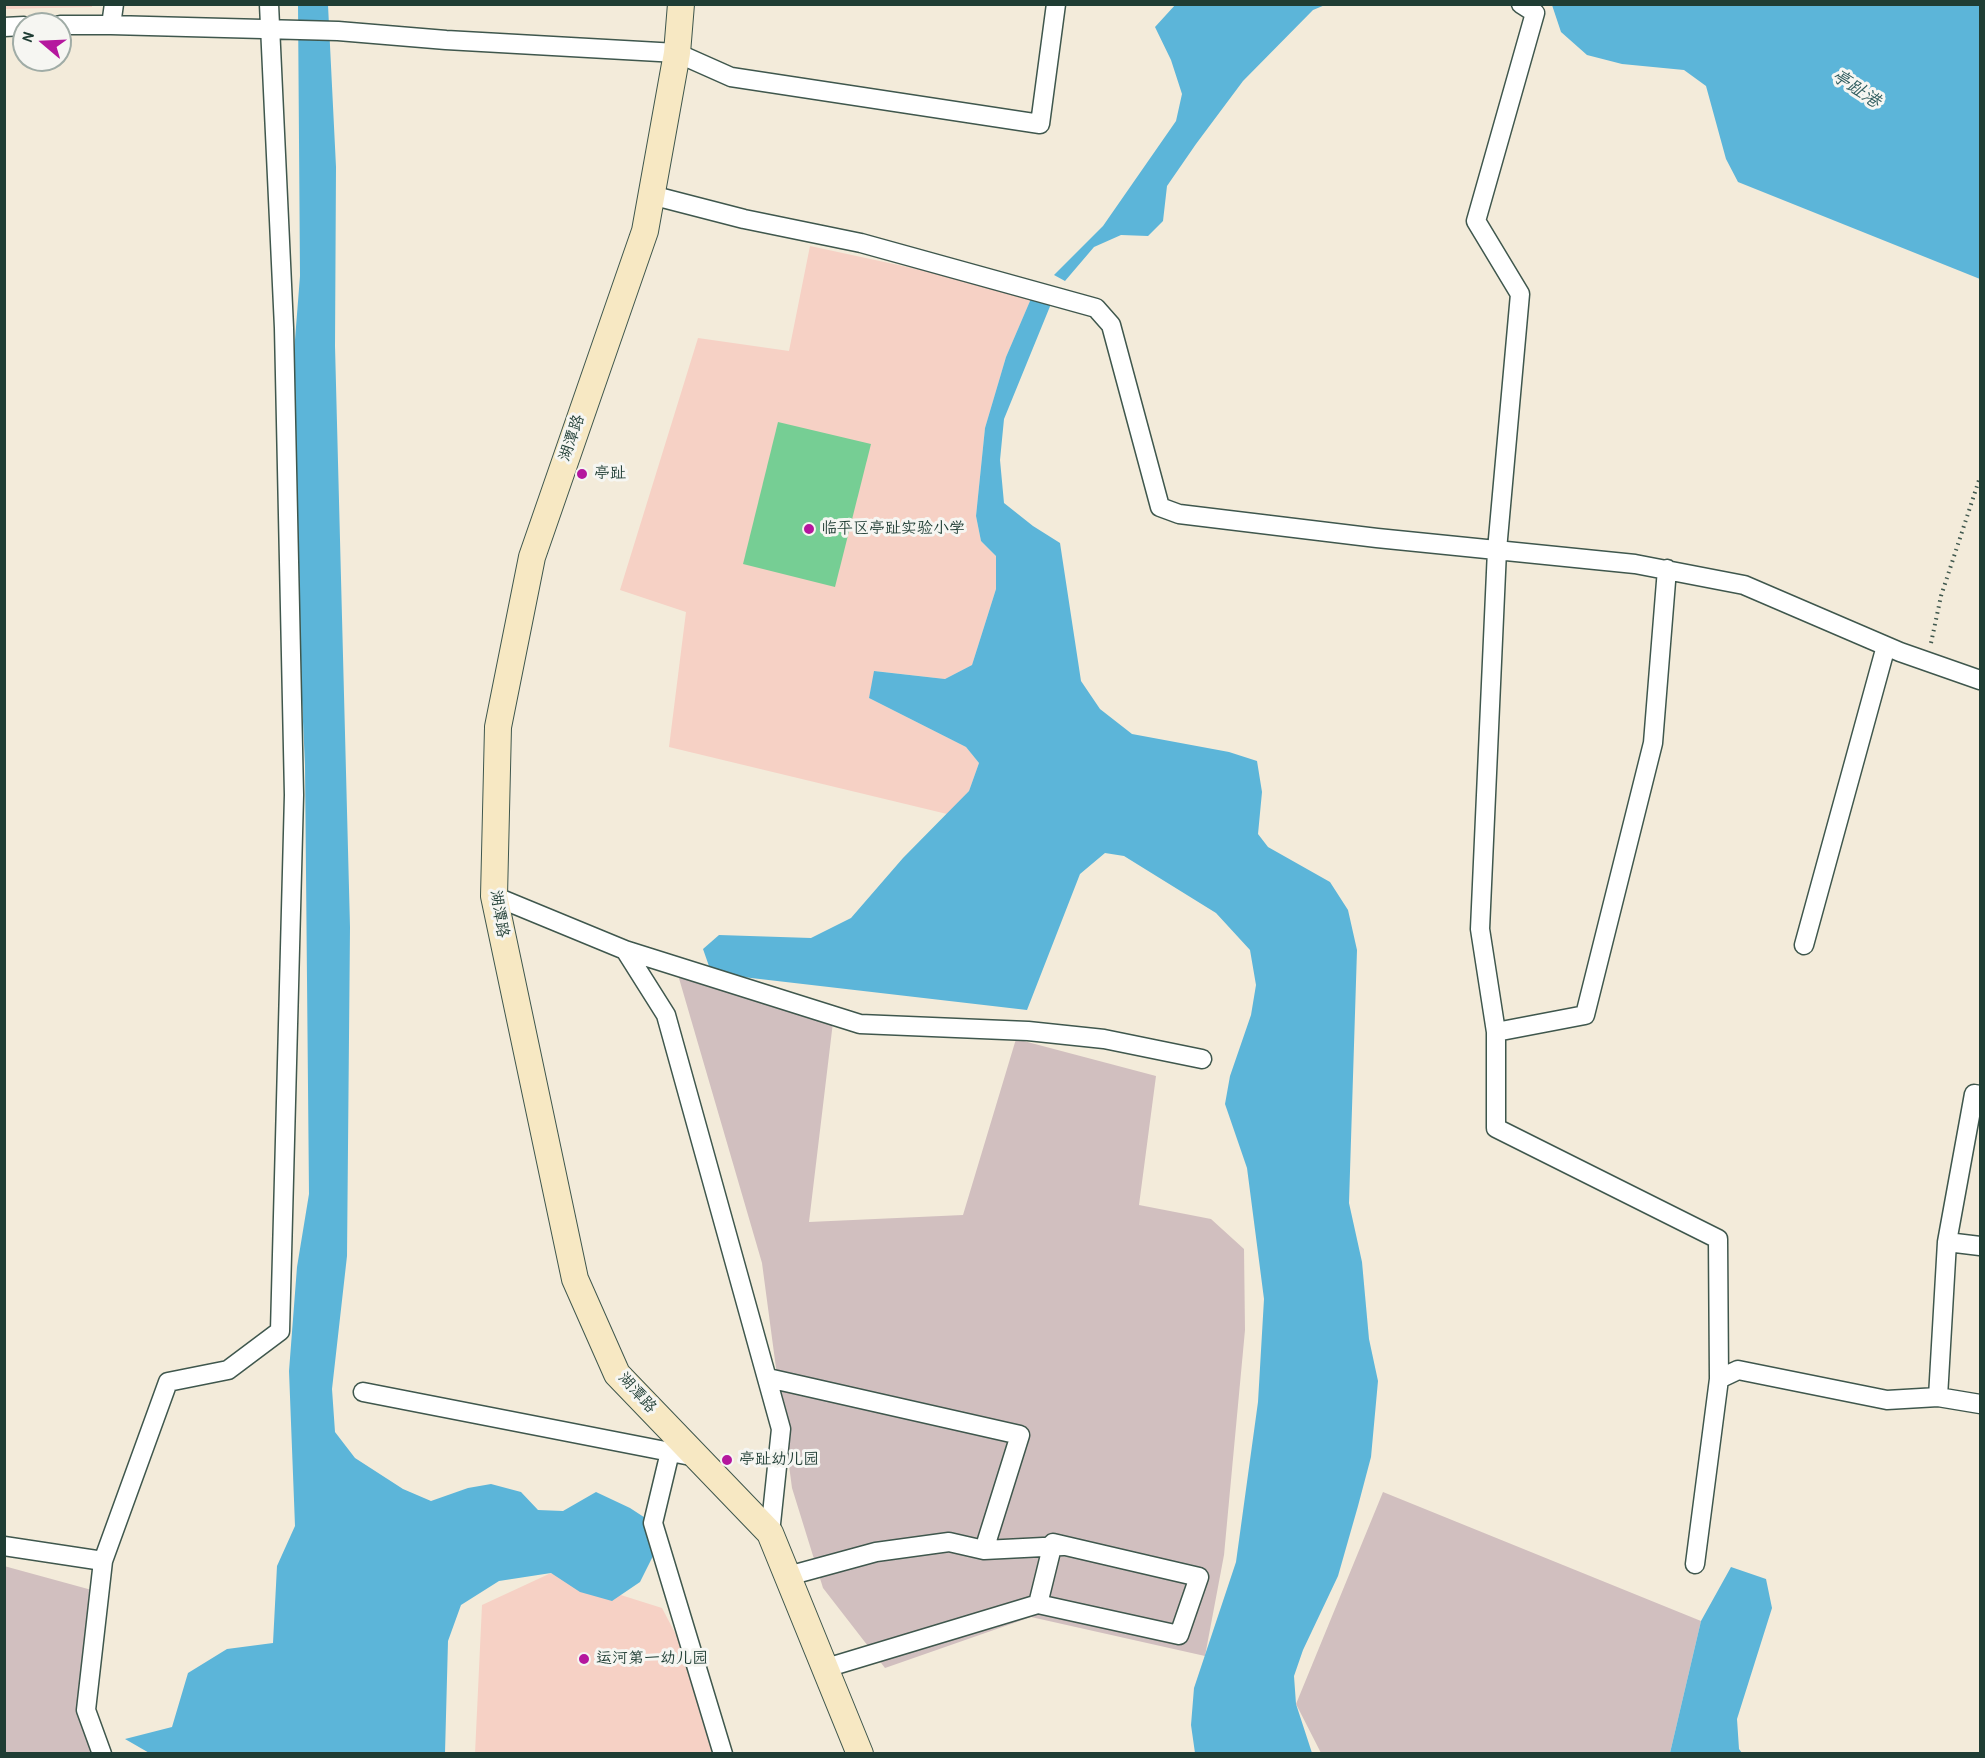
<!DOCTYPE html>
<meta charset="utf-8">
<style>
body{margin:0}
#map{position:relative;width:1985px;height:1758px;overflow:hidden;background:#f3ebda;font-family:"Patrick Hand",sans-serif}
canvas{display:block}
.frame{position:absolute;inset:0;border:6px solid #1f3d34;pointer-events:none}
.north{position:absolute;left:12px;top:12px;width:60px;height:60px;box-sizing:border-box;background:#f6f6f2;border:2px solid #a0aca6;border-radius:50%;rotate:289deg;font-size:16px;font-weight:700;line-height:24px;text-align:center;color:#1f3d34}
.north::after{content:'';display:block;margin:auto;width:21px;height:27px;background:#b5179e;clip-path:polygon(50% 0,100% 100%,50% 72%,0 100%)}
</style>
<div id="map">
<canvas width="1985" height="1758"></canvas>
<div class="frame"></div>
<div class="north">N</div>
</div>
<script>
const ctx = document.querySelector('canvas').getContext('2d');
ctx.lineJoin = 'round';
function paint(path, color) { ctx.fillStyle = color; ctx.fill(path, 'evenodd'); }
const toPath = rows => new Path2D(rows.map(r => 'M' + r).join(''));
function stroke(path, color, width, dash) { ctx.strokeStyle = color; ctx.lineWidth = width; ctx.lineCap = dash ? 'butt' : 'round'; ctx.setLineDash(dash || []); ctx.stroke(path); }
function drawText(font, color, halo, rows, align = 'center') {
  ctx.font = font + ' "Patrick Hand","LXGW WenKai TC",sans-serif'; ctx.lineWidth = 6; ctx.setLineDash([]); ctx.textBaseline = 'middle'; ctx.strokeStyle = halo; ctx.fillStyle = color; for (const [text, x, y, turn = 0] of rows) {
    ctx.save(); ctx.translate(x, y); ctx.rotate((+turn || 0) * Math.PI / 180); ctx.textAlign = isNaN(turn) ? turn : align; if (halo) ctx.strokeText(text, 0, 0); ctx.fillText(text, 0, 0); ctx.restore();
  }
}
paint(toPath([
 [4,5,5,4,92,5,92,7,5,9],
 [810,246,1033,294,1006,357,985,428,976,516,981,541,996,556,996,589,972,665,945,679,875,671,869,698,966,747,979,763,969,791,947,814,669,747,686,612,620,590,698,338,789,351],
 [551,1573,662,1608,716,1711,722,1754,475,1754,482,1605]
]), '#f6d1c5');
paint(toPath([
 [676,968,833,1022,809,1222,963,1215,1016,1039,1156,1076,1139,1205,1211,1219,1244,1249,1245,1330,1235,1437,1224,1555,1205,1656,1031,1617,885,1668,823,1588,792,1488,762,1263],
 [1383,1492,1701,1621,1670,1753,1321,1753,1296,1704],
 [4,1566,99,1592,92,1753,5,1753]
]), '#d1bfbf');
paint(toPath([
 [778,422,871,444,835,587,743,564]
]), '#76ce94');
paint(toPath([
 [1176,4,1325,5,1313,10,1243,81,1196,144,1167,186,1163,221,1148,236,1121,235,1094,247,1065,281,1054,275,1103,226,1176,121,1182,94,1171,60,1155,27],
 [298,5,328,5,336,167,335,346,350,927,347,1256,332,1389,335,1432,355,1458,403,1489,431,1501,468,1488,491,1484,521,1492,538,1510,563,1511,596,1492,630,1508,653,1523,653,1556,640,1582,612,1601,580,1592,551,1573,499,1581,461,1605,448,1641,445,1753,151,1754,125,1739,172,1727,188,1673,227,1649,273,1643,277,1566,295,1526,289,1371,297,1267,309,1194,305,765,289,416,300,276],
 [1552,5,1980,5,1980,279,1738,182,1726,159,1706,86,1684,70,1622,64,1587,55,1561,32],
 [1033,294,1053,299,1004,419,1000,460,1004,503,1033,526,1060,543,1081,681,1100,709,1132,734,1229,752,1257,761,1262,792,1258,834,1268,847,1330,882,1348,910,1357,950,1349,1203,1362,1262,1369,1339,1378,1381,1371,1457,1358,1506,1338,1576,1303,1650,1294,1676,1296,1704,1312,1753,1195,1753,1191,1725,1194,1688,1236,1562,1258,1402,1264,1299,1247,1168,1225,1104,1230,1076,1251,1015,1256,985,1250,950,1216,913,1124,856,1105,853,1080,874,1027,1010,734,976,710,969,703,949,719,935,811,938,851,918,903,858,969,791,979,763,966,747,869,698,874,671,945,679,972,665,996,589,996,556,981,541,976,516,985,428,1006,357],
 [1731,1567,1766,1579,1772,1608,1737,1719,1739,1749,1742,1753,1670,1753,1701,1621]
]), '#5cb5d9');
const street = toPath([
 [60,25,111,25,114,4],
 [111,25,338,31,446,40,677,53,731,77,1040,124,1056,4],
 [4,27,24,26],
 [651,195,744,219,861,243,1096,308,1111,325,1160,507,1179,514,1377,538,1635,564,1744,585,1900,652,1980,680],
 [1667,569,1653,743,1585,1015,1496,1032,1496,1128,1718,1239,1719,1379],
 [494,896,625,950,666,1015,781,1429,770,1533],
 [1804,945,1886,646],
 [625,950,860,1024,1028,1031,1104,1039,1202,1059],
 [1496,1032,1480,929,1497,550,1520,294,1476,221,1535,13,1521,4],
 [1980,1095,1974,1094,1947,1242,1980,1246],
 [768,1378,1020,1435,984,1550,1063,1546],
 [363,1392,696,1457],
 [1938,1397,1980,1404],
 [670,1452,653,1523,723,1754],
 [4,1546,103,1561],
 [1695,1564,1719,1379,1738,1370,1887,1400,1938,1397,1947,1242],
 [788,1576,876,1552,949,1542,984,1550],
 [826,1668,1038,1604,1179,1635,1199,1577,1053,1543,1038,1604],
 [102,1754,86,1710,103,1561,168,1382,228,1370,280,1331,294,795,284,328,269,4]
]);
const secondary = toPath([
 [681,4,677,53,645,231,532,557,498,727,494,896,575,1279,617,1374,770,1533,860,1754]
]);
stroke(street, '#3f574d', 21);
stroke(secondary, '#3f574d', 28);
stroke(toPath([
 [1931,643,1941,596,1980,477]
]), '#3f574d', 4, [1.5, 4.5]);
stroke(street, '#fff', 18);
stroke(secondary, '#f7e8c3', 26);
for (const [x, y, r, color] of [
 [582,474,6,"#b5179e"],
 [809,529,6,"#b5179e"],
 [727,1460,6,"#b5179e"],
 [584,1659,6,"#b5179e"]
]) { const dot = new Path2D(); dot.arc(x, y, r, 0, 2 * Math.PI); ctx.fillStyle = color; ctx.fill(dot); stroke(dot, '#f6f6f2', 2); }
drawText('16px', '#1f3d34', '#f6f6f2', [
 ["湖潭路",572,438,-71],
 ["湖潭路",499,914,81],
 ["湖潭路",637,1393,48]
]);
drawText('16px', '#1f3d34', '#f6f6f2', [
 ["亭趾",594,474],
 ["临平区亭趾实验小学",821,529],
 ["亭趾幼儿园",739,1460],
 ["运河第一幼儿园",596,1659]
], 'left');
drawText('italic 18px', '#2e5b5d', '#f6f6f2', [
 ["亭趾港",1856,89,34]
]);
</script>
